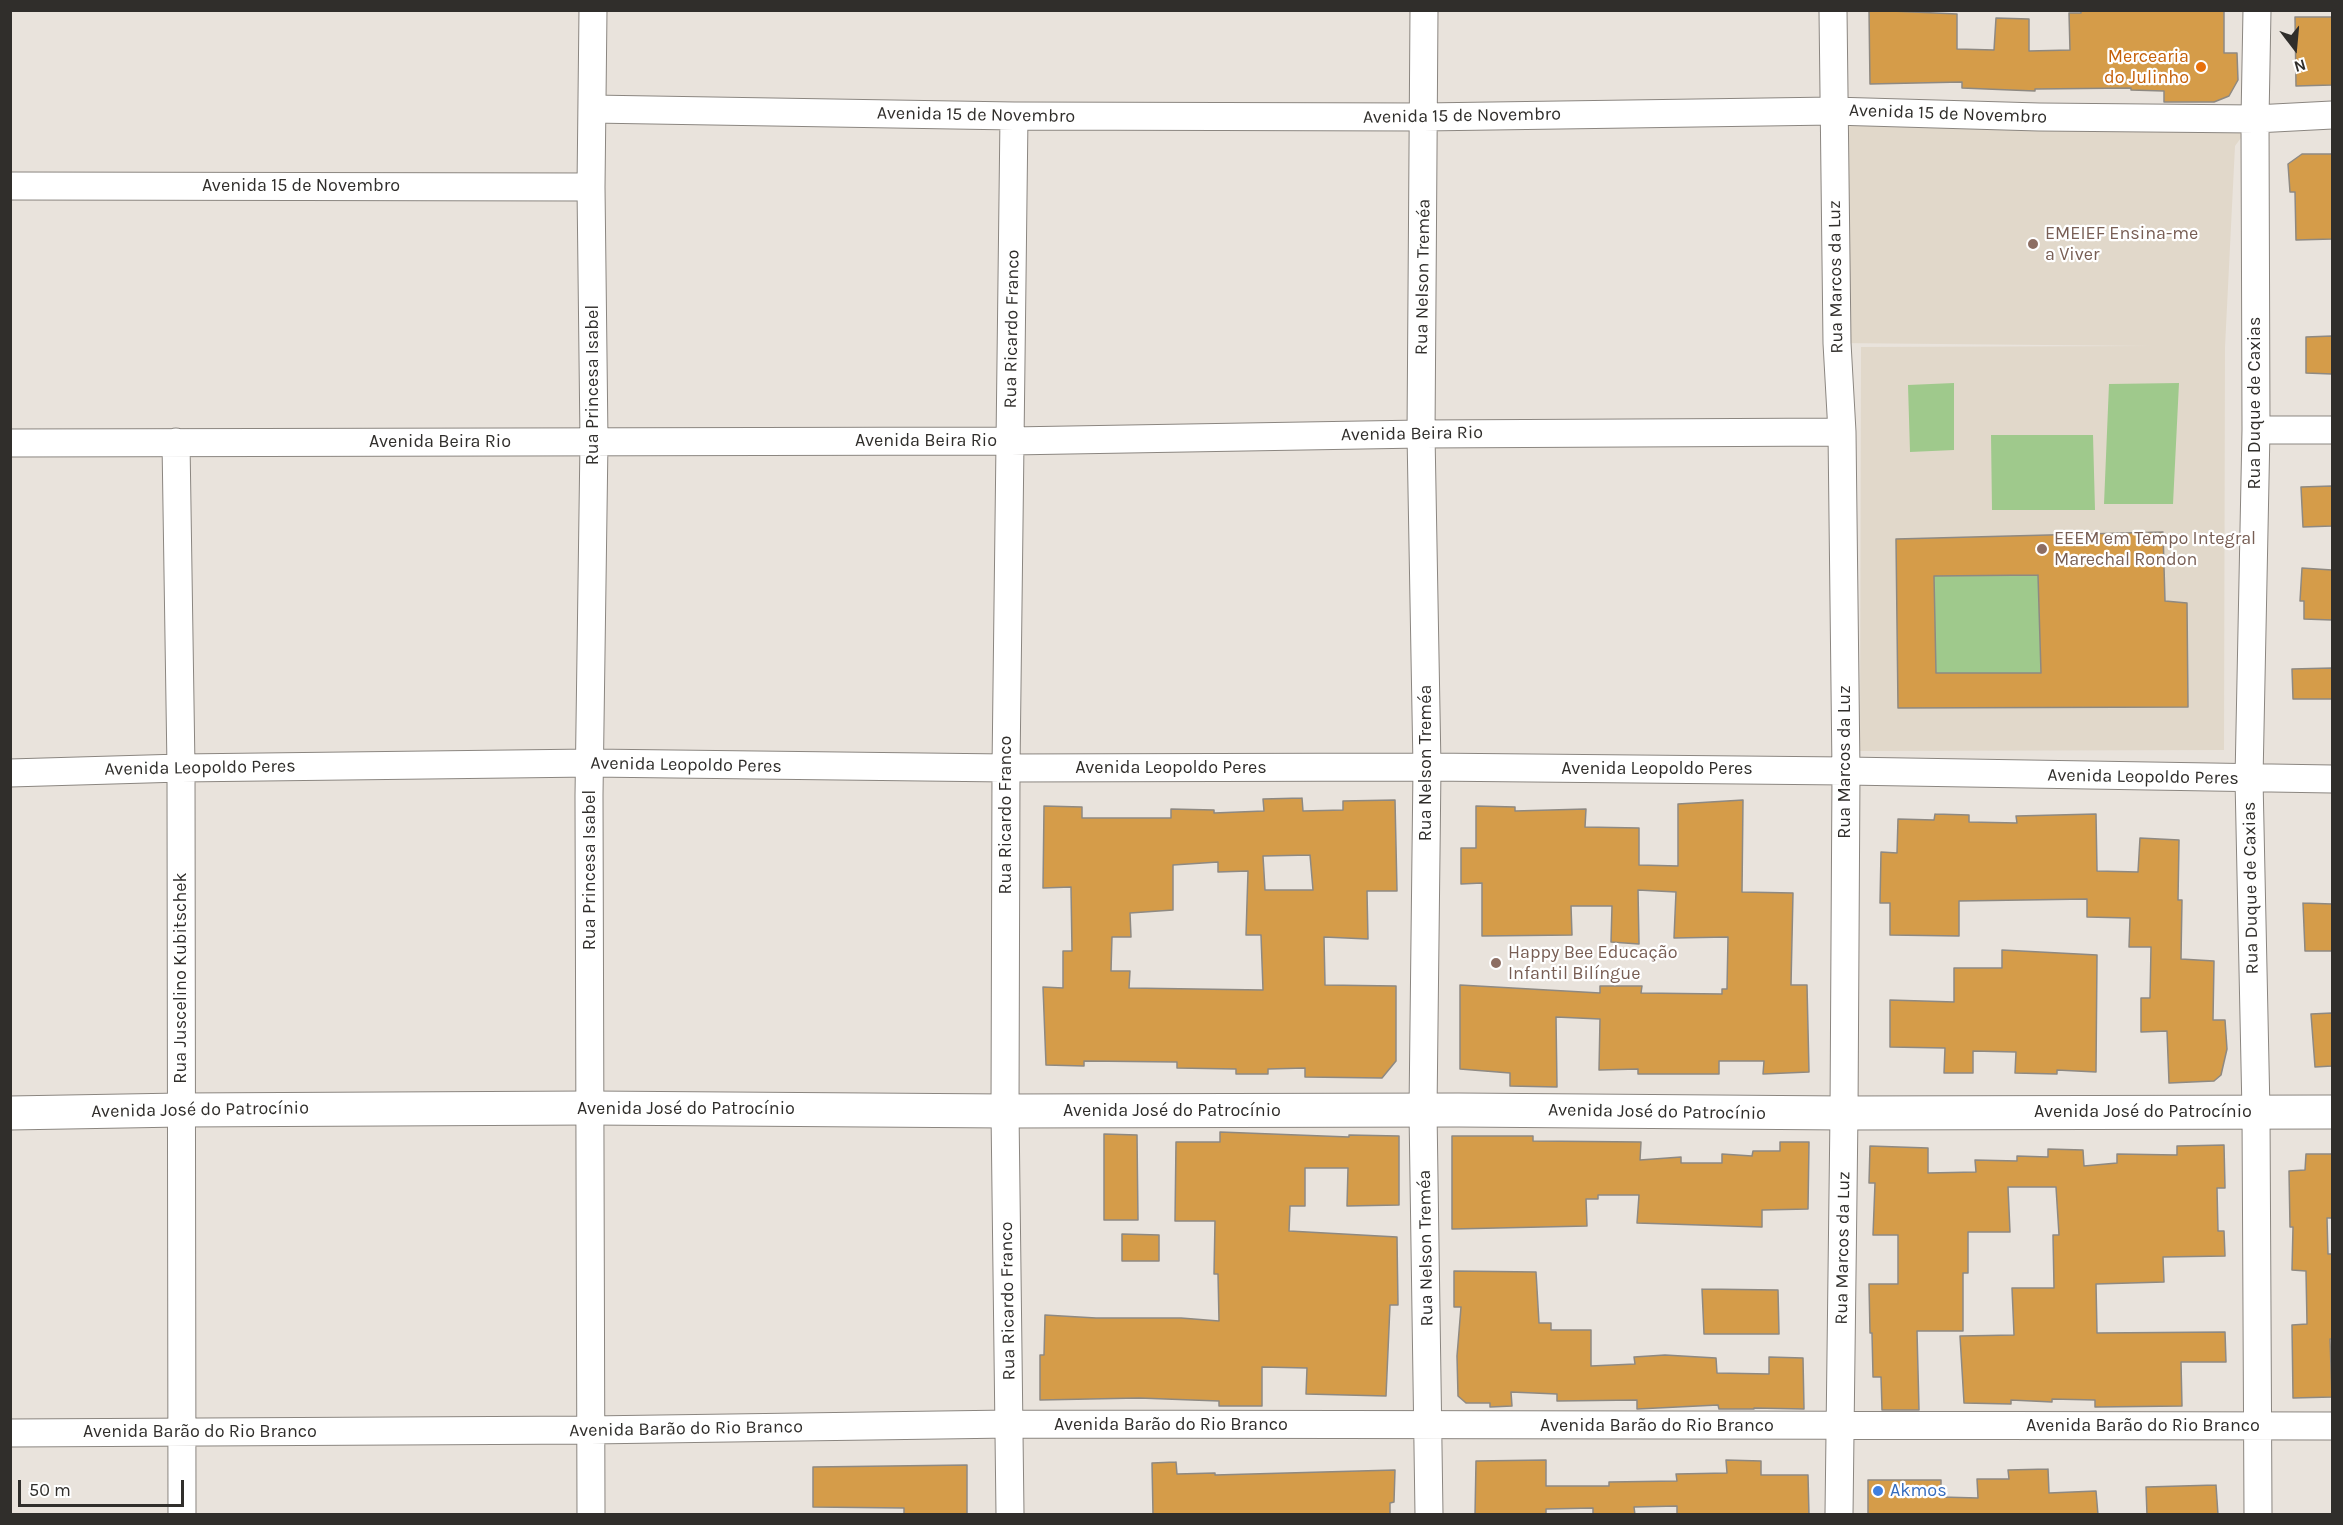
<!DOCTYPE html>
<meta charset="utf-8">
<style>
body{margin:0}
#map{position:relative;width:2343px;height:1525px;overflow:hidden;background:#e9e3dc;font-family:Karla,sans-serif}
canvas{display:block}
.frame{position:absolute;inset:0;border:12px solid #302e2b;pointer-events:none}
.north{position:absolute;left:2265px;top:18px;width:60px;height:60px;-webkit-text-stroke:4px #fff;paint-order:stroke;rotate:164deg;font-size:16px;font-weight:700;line-height:24px;text-align:center;color:#302e2b}
.north::after{content:'';display:block;margin:auto;width:21px;height:27px;background:#302e2b;clip-path:polygon(50% 0,100% 100%,50% 72%,0 100%)}
.scale{position:absolute;left:18px;top:1480px;width:166px;height:27px;box-sizing:border-box;border:3px solid #302e2b;border-top:0;padding-left:8px;font-size:18px;line-height:21px;white-space:nowrap;color:#302e2b;-webkit-text-stroke:4px #fff;paint-order:stroke}
</style>
<div id="map">
<canvas width="2343" height="1525"></canvas>
<div class="frame"></div>
<div class="north">N</div>
<div class="scale">50 m</div>
</div>
<script>
const ctx = document.querySelector('canvas').getContext('2d');
ctx.lineJoin = 'round';
function paint(path, color) { ctx.fillStyle = color; ctx.fill(path, 'evenodd'); }
const toPath = rows => new Path2D(rows.map(r => 'M' + r).join(''));
function stroke(path, color, width, dash) { ctx.strokeStyle = color; ctx.lineWidth = width; ctx.lineCap = dash ? 'butt' : 'round'; ctx.setLineDash(dash || []); ctx.stroke(path); }
function drawText(font, color, halo, rows, align = 'center') {
  ctx.font = font + ' Karla,sans-serif'; ctx.lineWidth = 4.5; ctx.setLineDash([]); ctx.textBaseline = 'middle'; ctx.strokeStyle = halo; ctx.fillStyle = color; for (const [text, x, y, turn = 0] of rows) {
    ctx.save(); ctx.translate(x, y); ctx.rotate((+turn || 0) * Math.PI / 180); ctx.textAlign = isNaN(turn) ? turn : align; if (halo) ctx.strokeText(text, 0, 0); ctx.fillText(text, 0, 0); ctx.restore();
  }
}
paint(toPath([
 [1833,111,2255,119,2235,146,2225,347,2224,750,1860,751,1861,347,2151,346,1837,343]
]), '#e1d8ca');
paint(toPath([
 [1954,383,1954,450,1910,452,1908,385],
 [2179,383,2173,504,2104,504,2109,384],
 [1991,435,2093,435,2095,510,1992,510],
 [2038,575,2041,673,1936,673,1934,576]
]), '#9fc98c');
const building = toPath([
 [1869,10,1957,14,1957,49,1994,50,1996,18,2029,19,2029,51,2070,50,2069,13,2081,13,2081,10,2224,10,2224,53,2237,53,2238,80,2229,96,2214,102,2164,102,2164,91,2131,90,2131,88,2035,89,2035,91,1962,88,1962,82,1870,84,1869,10],
 [2295,17,2332,17,2332,85,2296,86,2295,17],
 [2302,154,2332,154,2332,239,2296,240,2295,192,2290,192,2288,164,2302,154],
 [2332,336,2332,374,2306,373,2306,337,2332,336],
 [2332,486,2332,526,2303,527,2301,487,2332,486],
 [2163,532,2165,601,2187,603,2188,707,1898,708,1896,539,2163,532],
 [2038,575,2041,673,1936,673,1934,576,2038,575],
 [2302,568,2332,570,2332,620,2304,619,2304,601,2300,601,2302,568],
 [2332,668,2332,699,2293,699,2292,669,2332,668],
 [1302,798,1303,811,1343,810,1343,801,1395,800,1397,891,1367,891,1368,939,1324,937,1325,985,1396,986,1396,1061,1382,1078,1305,1077,1305,1068,1268,1069,1268,1074,1236,1074,1236,1069,1177,1068,1177,1062,1084,1061,1084,1066,1046,1065,1043,987,1063,988,1063,951,1072,951,1071,887,1043,888,1044,806,1082,807,1082,818,1171,818,1171,809,1214,810,1214,813,1264,811,1263,799,1302,798],
 [1310,855,1313,890,1265,890,1263,856,1310,855],
 [1218,862,1218,872,1248,871,1246,935,1261,935,1263,990,1129,988,1130,971,1111,971,1112,937,1131,937,1130,913,1173,910,1173,865,1218,862],
 [1743,800,1742,892,1793,893,1791,985,1807,985,1809,1072,1763,1074,1764,1061,1719,1061,1719,1074,1638,1074,1638,1069,1599,1070,1600,1019,1556,1017,1557,1087,1510,1086,1510,1073,1460,1069,1460,985,1600,993,1600,986,1642,986,1641,993,1722,994,1722,989,1727,989,1728,937,1674,938,1676,892,1638,890,1639,944,1611,942,1612,906,1571,906,1572,935,1482,936,1482,883,1461,884,1461,848,1476,848,1476,806,1515,807,1515,811,1586,809,1585,827,1639,828,1639,865,1678,866,1678,804,1743,800],
 [1935,814,1969,815,1969,822,2017,823,2016,816,2096,814,2097,871,2138,872,2140,838,2179,840,2178,900,2182,900,2181,959,2214,961,2213,1020,2225,1020,2227,1049,2221,1075,2214,1081,2169,1083,2167,1031,2141,1032,2141,998,2150,998,2151,947,2129,947,2130,918,2087,917,2087,899,1959,901,1959,936,1890,935,1890,903,1880,903,1881,852,1897,853,1898,819,1934,820,1935,814],
 [2303,903,2332,904,2332,951,2305,951,2303,903],
 [2002,950,2097,955,2096,1072,2057,1070,2057,1074,2015,1073,2016,1052,1973,1051,1973,1073,1944,1073,1945,1048,1890,1047,1890,1000,1954,1002,1954,968,2002,968,2002,950],
 [2332,1013,2332,1066,2315,1067,2311,1014,2332,1013],
 [1220,1132,1349,1137,1349,1135,1399,1136,1399,1205,1347,1206,1348,1168,1305,1168,1305,1206,1290,1206,1289,1231,1397,1237,1398,1305,1390,1305,1386,1396,1306,1394,1307,1368,1262,1367,1262,1406,1219,1406,1219,1401,1139,1398,1040,1400,1040,1355,1044,1355,1045,1315,1096,1318,1181,1318,1219,1321,1218,1274,1214,1274,1215,1221,1175,1221,1176,1142,1220,1142,1220,1132],
 [1104,1134,1137,1135,1138,1220,1104,1220,1104,1134],
 [1452,1136,1533,1136,1533,1141,1641,1142,1640,1160,1681,1157,1681,1163,1722,1163,1722,1154,1752,1156,1753,1151,1780,1151,1780,1142,1809,1142,1808,1209,1762,1210,1762,1227,1637,1223,1639,1195,1598,1195,1598,1199,1586,1199,1587,1226,1452,1229,1452,1136],
 [2224,1145,2225,1188,2217,1188,2218,1231,2224,1231,2225,1256,2163,1257,2164,1282,2096,1284,2097,1333,2225,1332,2226,1362,2181,1362,2182,1406,2095,1407,2095,1400,2052,1399,2052,1402,2011,1400,2011,1404,1964,1403,1960,1336,2014,1335,2012,1288,2054,1288,2053,1235,2059,1235,2056,1187,2008,1187,2010,1232,1968,1232,1968,1273,1963,1273,1963,1331,1917,1331,1919,1410,1882,1410,1881,1377,1873,1377,1872,1333,1870,1333,1869,1284,1898,1284,1898,1235,1873,1235,1875,1183,1869,1183,1870,1146,1928,1148,1928,1173,1976,1172,1975,1160,2017,1161,2017,1156,2048,1157,2048,1149,2083,1150,2084,1166,2117,1163,2117,1154,2177,1155,2177,1146,2224,1145],
 [2306,1154,2332,1154,2332,1218,2327,1218,2328,1254,2332,1254,2332,1339,2330,1339,2332,1397,2293,1398,2292,1325,2307,1324,2306,1271,2292,1270,2293,1227,2290,1227,2289,1171,2305,1170,2306,1154],
 [1122,1234,1159,1235,1159,1261,1122,1261,1122,1234],
 [1454,1271,1536,1272,1539,1323,1551,1323,1551,1330,1591,1330,1591,1366,1635,1364,1634,1357,1665,1355,1716,1358,1717,1373,1769,1374,1769,1357,1803,1358,1804,1409,1754,1408,1754,1409,1719,1409,1718,1405,1637,1409,1637,1400,1557,1401,1557,1394,1511,1392,1512,1406,1490,1407,1490,1403,1466,1403,1458,1396,1457,1356,1461,1307,1454,1307,1454,1271],
 [1702,1289,1778,1290,1779,1334,1704,1334,1702,1289],
 [1546,1460,1546,1486,1609,1486,1609,1482,1677,1481,1676,1474,1727,1473,1726,1460,1761,1461,1761,1475,1808,1475,1809,1515,1677,1515,1677,1506,1634,1507,1635,1515,1593,1515,1593,1508,1546,1509,1546,1515,1475,1515,1476,1461,1546,1460],
 [1176,1462,1177,1474,1215,1473,1215,1475,1395,1470,1394,1502,1390,1503,1390,1515,1153,1515,1152,1463,1176,1462],
 [967,1465,967,1515,904,1515,904,1508,813,1507,813,1467,967,1465],
 [2048,1469,2049,1493,2096,1491,2098,1515,1868,1515,1868,1480,1941,1480,1941,1497,1978,1498,1977,1479,2009,1479,2008,1470,2048,1469],
 [2216,1485,2218,1515,2147,1515,2146,1487,2216,1485]
]);
paint(building, '#d59c49');
stroke(building, '#8e8982', 1.5);
const minor = toPath([
 [1424,10,1421,434,1427,767,1423,1111,1429,1514],
 [1833,10,1837,343,1842,432,1846,771,1844,1113,1839,1514],
 [2257,10,2255,119,2256,430,2249,779,2256,1112,2258,1514],
 [592,109,1014,116,1424,117,1833,111,2039,117,2255,119,2332,115],
 [10,186,591,187],
 [2256,430,2332,430],
 [176,442,181,768,182,1514],
 [10,443,1011,441,1421,434,1842,432],
 [10,773,181,768,591,763,1006,768,1427,767,1846,771,2332,779],
 [10,1433,590,1430,1010,1424,2332,1426],
 [591,1514,589,795,594,441,591,187,593,10],
 [1010,1514,1005,1111,1006,768,1014,116]
]);
const tertiary = toPath([
 [10,1113,181,1110,591,1108,1005,1111,1459,1110,1844,1113,2332,1112]
]);
stroke(minor, '#8b8680', 29);
stroke(tertiary, '#8b8680', 35);
stroke(minor, '#fff', 27);
stroke(tertiary, '#fff', 33);
for (const [x, y, r, color] of [
 [2201,67,6,"#e8710a"],
 [2033,244,6,"#8d6e63"],
 [2042,549,6,"#8d6e63"],
 [1496,963,6,"#8d6e63"],
 [1878,1491,6,"#3f7fe0"]
]) { const dot = new Path2D(); dot.arc(x, y, r, 0, 2 * Math.PI); ctx.fillStyle = color; ctx.fill(dot); stroke(dot, '#fff', 2); }
drawText('18px', '#c56008', '#fff', [
 ["Mercearia",2189,57],
 ["do Julinho",2189,78]
], 'right');
drawText('18px', '#302e2b', '#fff', [
 ["Avenida 15 de Novembro",1948,114,2],
 ["Avenida 15 de Novembro",976,115,1],
 ["Avenida 15 de Novembro",1462,116,-1],
 ["Avenida 15 de Novembro",301,186],
 ["Rua Nelson Treméa",1423,277,-89],
 ["Rua Marcos da Luz",1836,277,-91],
 ["Rua Ricardo Franco",1012,329,-89],
 ["Rua Princesa Isabel",593,385,-90],
 ["Rua Duque de Caxias",2255,403,-90],
 ["Avenida Beira Rio",1412,434,-1],
 ["Avenida Beira Rio",926,441],
 ["Avenida Beira Rio",440,442],
 ["Rua Marcos da Luz",1845,762,-90],
 ["Rua Nelson Treméa",1426,763,-90],
 ["Avenida Leopoldo Peres",686,765,1],
 ["Avenida Leopoldo Peres",200,768,-1],
 ["Avenida Leopoldo Peres",1171,768],
 ["Avenida Leopoldo Peres",1657,769],
 ["Avenida Leopoldo Peres",2143,777,1],
 ["Rua Ricardo Franco",1006,815,-90],
 ["Rua Princesa Isabel",590,870,-90],
 ["Rua Duque de Caxias",2251,888,-91],
 ["Rua Juscelino Kubitschek",181,978,-90],
 ["Avenida José do Patrocínio",686,1109],
 ["Avenida José do Patrocínio",200,1110,-1],
 ["Avenida José do Patrocínio",1172,1111],
 ["Avenida José do Patrocínio",1657,1112,1],
 ["Avenida José do Patrocínio",2143,1112],
 ["Rua Nelson Treméa",1426,1248,-91],
 ["Rua Marcos da Luz",1843,1248,-89],
 ["Rua Ricardo Franco",1008,1301,-91],
 ["Avenida Barão do Rio Branco",1171,1425],
 ["Avenida Barão do Rio Branco",1657,1426],
 ["Avenida Barão do Rio Branco",2143,1426],
 ["Avenida Barão do Rio Branco",686,1429,-1],
 ["Avenida Barão do Rio Branco",200,1432]
]);
drawText('18px', '#785e54', '#fff', [
 ["EMEIEF Ensina-me",2045,234],
 ["a Viver",2045,255],
 ["EEEM em Tempo Integral",2054,539],
 ["Marechal Rondon",2054,560],
 ["Happy Bee Educação",1508,953],
 ["Infantil Bilíngue",1508,974]
], 'left');
drawText('18px', '#366cbe', '#fff', [
 ["Akmos",1890,1491]
], 'left');
</script>
